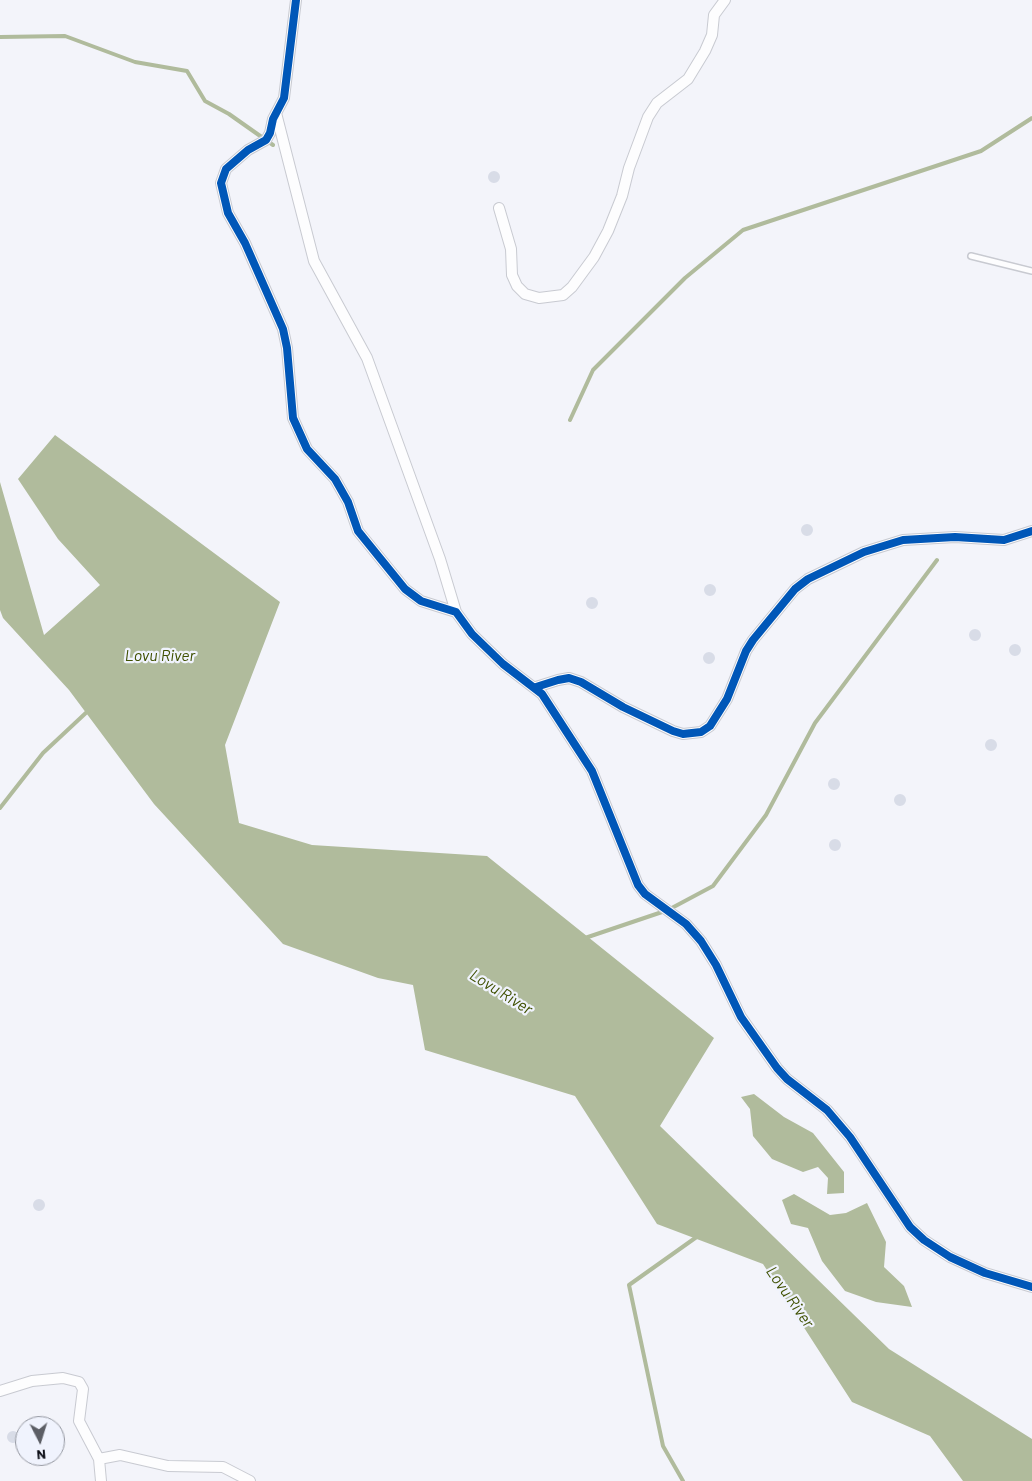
<!DOCTYPE html>
<style>
body{margin:0}
#map{position:relative;width:1032px;height:1481px;overflow:hidden;background:#f3f4fa;font-family:Barlow,sans-serif}
canvas{display:block}
.north{position:absolute;left:15px;top:1416px;width:50px;height:50px;box-sizing:border-box;background:#f0f3fd;border:1px solid #9497a0;border-radius:50%;rotate:175deg;font-size:14px;font-weight:700;line-height:20px;text-align:center;color:#0b0d15}
.north::after{content:'';display:block;margin:auto;width:18px;height:22px;background:#5c5e65;clip-path:polygon(50% 0,100% 100%,50% 72%,0 100%)}
</style>
<div id="map">
<canvas width="1032" height="1481"></canvas>
<div class="north">N</div>
</div>
<script>
const ctx = document.querySelector('canvas').getContext('2d');
ctx.lineJoin = 'round';
function paint(path, color) { ctx.fillStyle = color; ctx.fill(path, 'evenodd'); }
const toPath = rows => new Path2D(rows.map(r => 'M' + r).join(''));
function stroke(path, color, width, dash) { ctx.strokeStyle = color; ctx.lineWidth = width; ctx.lineCap = dash ? 'butt' : 'round'; ctx.setLineDash(dash || []); ctx.stroke(path); }
function drawText(font, color, halo, rows, align = 'center') {
  ctx.font = font + ' Barlow,sans-serif'; ctx.lineWidth = 4.5; ctx.setLineDash([]); ctx.textBaseline = 'middle'; ctx.strokeStyle = halo; ctx.fillStyle = color; for (const [text, x, y, turn = 0] of rows) {
    ctx.save(); ctx.translate(x, y); ctx.rotate((+turn || 0) * Math.PI / 180); ctx.textAlign = isNaN(turn) ? turn : align; if (halo) ctx.strokeText(text, 0, 0); ctx.fillText(text, 0, 0); ctx.restore();
  }
}
paint(toPath([
 [55,435,280,602,225,745,239,823,312,845,487,856,714,1038,660,1126,889,1349,1032,1439,1032,1481,963,1481,930,1436,852,1402,763,1264,657,1224,575,1096,425,1050,413,985,378,978,283,944,154,804,69,690,3,618,0,610,0,482,44,635,100,585,58,539,18,479],
 [754,1094,784,1117,813,1133,844,1172,844,1193,827,1194,828,1178,818,1167,803,1172,772,1159,753,1136,750,1109,741,1097],
 [794,1194,830,1215,846,1213,867,1203,886,1242,884,1267,904,1286,912,1307,876,1302,845,1291,822,1261,808,1228,791,1224,782,1200]
]), '#b0bb9c');
stroke(toPath([
 [0,37,65,36,135,62,187,71,205,101,229,114,273,145],
 [570,420,593,370,685,278,743,230,981,151,1032,118],
 [0,808,43,753,89,710],
 [585,938,668,910,713,886,766,815,815,723,937,560],
 [683,1481,663,1446,629,1285,698,1236]
]), '#b0bb9c', 4);
paint(toPath([
 '488 177a6 6 0 1 1 12 0a6 6 0 1 1-12 0Z',
 '801 530a6 6 0 1 1 12 0a6 6 0 1 1-12 0Z',
 '704 590a6 6 0 1 1 12 0a6 6 0 1 1-12 0Z',
 '586 603a6 6 0 1 1 12 0a6 6 0 1 1-12 0Z',
 '969 635a6 6 0 1 1 12 0a6 6 0 1 1-12 0Z',
 '1009 650a6 6 0 1 1 12 0a6 6 0 1 1-12 0Z',
 '703 658a6 6 0 1 1 12 0a6 6 0 1 1-12 0Z',
 '985 745a6 6 0 1 1 12 0a6 6 0 1 1-12 0Z',
 '828 784a6 6 0 1 1 12 0a6 6 0 1 1-12 0Z',
 '894 800a6 6 0 1 1 12 0a6 6 0 1 1-12 0Z',
 '829 845a6 6 0 1 1 12 0a6 6 0 1 1-12 0Z',
 '33 1205a6 6 0 1 1 12 0a6 6 0 1 1-12 0Z',
 '7 1437a6 6 0 1 1 12 0a6 6 0 1 1-12 0Z'
]), '#d8dce7');
const service = toPath([
 [971,256,1032,271]
]);
const minor = toPath([
 [296,0,284,98,273,119,270,133,266,140,248,150,226,169,221,183,228,213,245,243,283,329,287,348,293,418,307,449,335,479,348,502,358,531,405,589,421,601,456,612,472,634,503,664,542,694,592,771,638,885,645,894,686,924,701,941,716,965,741,1017,777,1068,787,1079,827,1110,850,1137,910,1227,924,1240,950,1257,985,1273,1032,1287],
 [276,113,314,261,367,358,440,559,456,612],
 [499,208,511,249,512,275,517,286,525,294,539,298,563,295,572,287,594,257,608,231,622,196,629,168,648,117,657,103,688,79,705,51,712,35,714,15,725,0],
 [536,687,558,680,569,678,581,682,623,707,673,731,683,734,701,732,710,726,727,699,746,651,753,640,795,589,808,579,864,552,903,540,955,537,1004,540,1032,531],
 [0,1391,32,1381,63,1378,79,1382,83,1389,79,1421,99,1459,101,1481],
 [99,1459,120,1455,168,1466,223,1467,250,1481]
]);
stroke(service, '#c8cad1', 8);
stroke(minor, '#c8cad1', 12);
stroke(service, '#fdfdfe', 5);
stroke(minor, '#fdfdfe', 10);
stroke(toPath([
 [296,0,284,98,273,119,270,133,266,140,248,150,226,169,221,183,228,213,245,243,283,329,287,348,293,418,307,449,335,479,348,502,358,531,405,589,421,601,456,612,472,634,503,664,542,694,592,771,638,885,645,894,686,924,701,941,716,965,741,1017,777,1068,787,1079,827,1110,850,1137,910,1227,924,1240,950,1257,985,1273,1032,1287],
 [536,687,558,680,569,678,581,682,623,707,673,731,683,734,701,732,710,726,727,699,746,651,753,640,795,589,808,579,864,552,903,540,955,537,1004,540,1032,531]
]), '#0057b8', 8);
drawText('italic 16px', '#405102', '#f0f3fd', [
 ["Lovu River",160,656],
 ["Lovu River",501,992,32],
 ["Lovu River",790,1297,55]
]);
</script>
